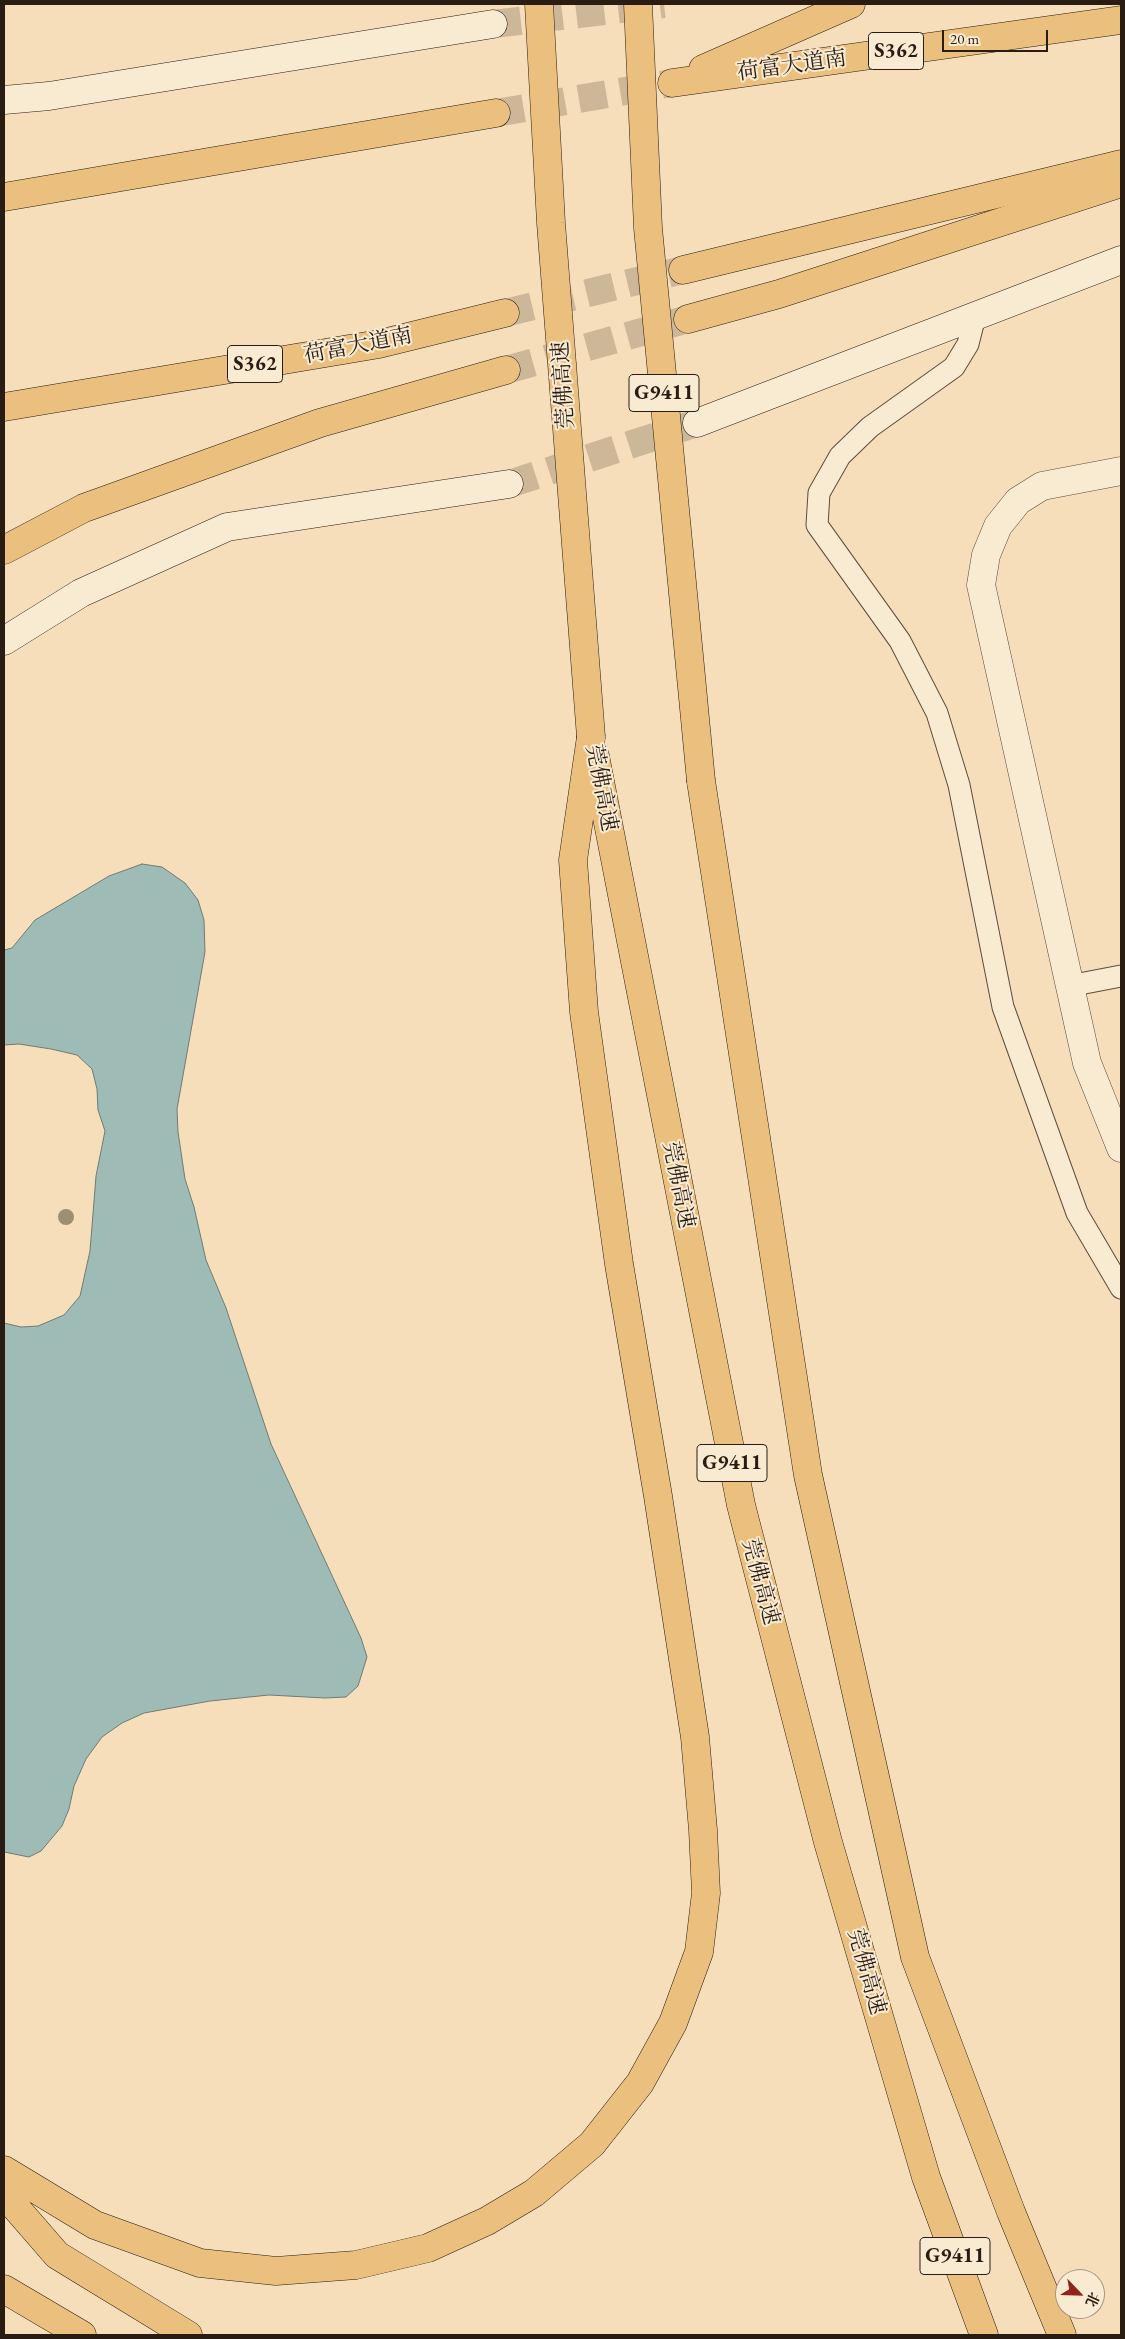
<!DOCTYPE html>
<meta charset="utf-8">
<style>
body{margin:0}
#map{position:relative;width:1125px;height:2339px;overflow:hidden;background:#f6deba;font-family:"EB Garamond","Noto Serif SC",serif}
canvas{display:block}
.frame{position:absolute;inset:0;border:5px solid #291c13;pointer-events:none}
.north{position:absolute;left:1055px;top:2269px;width:50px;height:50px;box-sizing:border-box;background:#f9ead2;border:1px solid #a69886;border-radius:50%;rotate:114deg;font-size:14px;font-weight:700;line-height:20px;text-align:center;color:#291c13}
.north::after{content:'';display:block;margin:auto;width:18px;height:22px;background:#8f2418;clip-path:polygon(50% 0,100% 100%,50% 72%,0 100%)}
.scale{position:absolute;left:942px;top:30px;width:106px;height:22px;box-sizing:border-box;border:2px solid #291c13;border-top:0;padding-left:6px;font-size:15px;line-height:18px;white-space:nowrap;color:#291c13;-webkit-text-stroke:4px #f9ead2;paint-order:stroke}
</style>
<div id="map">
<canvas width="1125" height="2339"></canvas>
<div class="frame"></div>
<div class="north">北</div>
<div class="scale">20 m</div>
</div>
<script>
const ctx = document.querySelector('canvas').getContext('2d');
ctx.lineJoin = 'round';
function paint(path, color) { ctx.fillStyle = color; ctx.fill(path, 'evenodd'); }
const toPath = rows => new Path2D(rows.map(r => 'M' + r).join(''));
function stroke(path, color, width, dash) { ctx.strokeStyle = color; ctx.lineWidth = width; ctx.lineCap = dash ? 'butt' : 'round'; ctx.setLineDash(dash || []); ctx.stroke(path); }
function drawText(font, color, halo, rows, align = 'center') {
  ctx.font = font + ' "EB Garamond","Noto Serif SC",serif'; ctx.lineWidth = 4; ctx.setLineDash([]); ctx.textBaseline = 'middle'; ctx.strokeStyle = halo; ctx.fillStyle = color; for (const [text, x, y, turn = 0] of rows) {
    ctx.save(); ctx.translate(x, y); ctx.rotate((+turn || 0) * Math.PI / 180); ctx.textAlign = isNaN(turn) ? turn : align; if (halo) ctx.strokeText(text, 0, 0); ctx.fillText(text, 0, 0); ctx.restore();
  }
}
const water = toPath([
 [142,864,162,867,185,883,198,900,204,920,205,952,177,1109,178,1132,185,1179,194,1207,206,1260,226,1308,271,1444,361,1638,367,1657,358,1686,346,1697,325,1698,269,1695,210,1701,144,1713,122,1723,102,1737,86,1759,74,1786,69,1809,62,1826,41,1851,29,1857,4,1852,4,1323,21,1327,38,1326,64,1315,80,1296,90,1251,96,1176,105,1131,98,1110,97,1089,92,1069,77,1055,51,1049,19,1044,4,1045,4,950,12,948,35,920,109,876,142,864]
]);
paint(water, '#9ebbb6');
stroke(water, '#6f7b75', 1);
stroke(toPath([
 [493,24,664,4],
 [509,484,697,423]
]), '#cdb799', 28, [28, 14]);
stroke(toPath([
 [496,113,672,83],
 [505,313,683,270]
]), '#cdb799', 28, [28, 14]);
stroke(toPath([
 [506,370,688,319]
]), '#cdb799', 28, [28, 14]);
const lane = toPath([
 [975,316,968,344,954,367,870,427,840,456,819,493,817,525,900,641,937,713,959,785,1003,1007,1077,1213,1121,1288],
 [1069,986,1121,976]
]);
const street = toPath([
 [1121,471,1042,486,1018,501,998,526,986,555,981,585,1087,1063,1121,1148]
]);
const secondary = toPath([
 [4,100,49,96,493,24],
 [697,423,1121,260],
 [4,641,81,593,227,527,509,484]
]);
const primary = toPath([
 [703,69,851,4],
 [672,83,1121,20],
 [4,197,496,113],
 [683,270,1121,164],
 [4,407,379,344,505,313]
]);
const highway = toPath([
 [688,319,779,294,1121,183],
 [4,550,84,508,320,423,506,370],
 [595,756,741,1505,828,1842,926,2177,984,2335],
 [701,781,808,1475,915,1957,1011,2212,1062,2335],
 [4,2170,95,2225,200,2263,276,2271,356,2265,428,2248,487,2221,534,2193,592,2144,640,2083,673,2023,699,1952,706,1893,703,1830,695,1737,658,1496,619,1264,584,1012,573,860,591,737],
 [4,2194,57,2255,188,2335],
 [4,2289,82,2335]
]);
stroke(lane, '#5c4c3d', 23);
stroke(street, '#5c4c3d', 29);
stroke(secondary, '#291c13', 29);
stroke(primary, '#291c13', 29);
stroke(highway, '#291c13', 29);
stroke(lane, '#f9ead2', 21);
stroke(street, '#f9ead2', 28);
stroke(secondary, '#f9ead2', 28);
stroke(primary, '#ebbf7d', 28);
stroke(highway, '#ebbf7d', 28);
const highwayBridge = toPath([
 [539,4,551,223,591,737],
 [638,4,648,228,701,781]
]);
stroke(highwayBridge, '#291c13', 29, []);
stroke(highwayBridge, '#ebbf7d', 28);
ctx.fillStyle = '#9d8f72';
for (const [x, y] of [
 [66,1217]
]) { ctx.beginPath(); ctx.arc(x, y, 8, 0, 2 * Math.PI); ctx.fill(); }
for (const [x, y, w] of [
 [896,51,55],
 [255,364,55],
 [664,393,70],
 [732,1463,70],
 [955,2256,70]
]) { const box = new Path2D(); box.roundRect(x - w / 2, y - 18.5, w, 37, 4); ctx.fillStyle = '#f9ead2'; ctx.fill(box); stroke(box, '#291c13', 1); }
drawText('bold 21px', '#291c13', null, [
 ["S362",896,51],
 ["S362",255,364],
 ["G9411",664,393],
 ["G9411",732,1463],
 ["G9411",955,2256]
]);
drawText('22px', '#291c13', '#f9ead2', [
 ["荷富大道南",792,66,-8],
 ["荷富大道南",358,346,-11],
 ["莞佛高速",564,385,-94],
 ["莞佛高速",601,788,79],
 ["莞佛高速",678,1185,79],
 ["莞佛高速",760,1582,75],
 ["莞佛高速",866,1972,74]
]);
</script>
